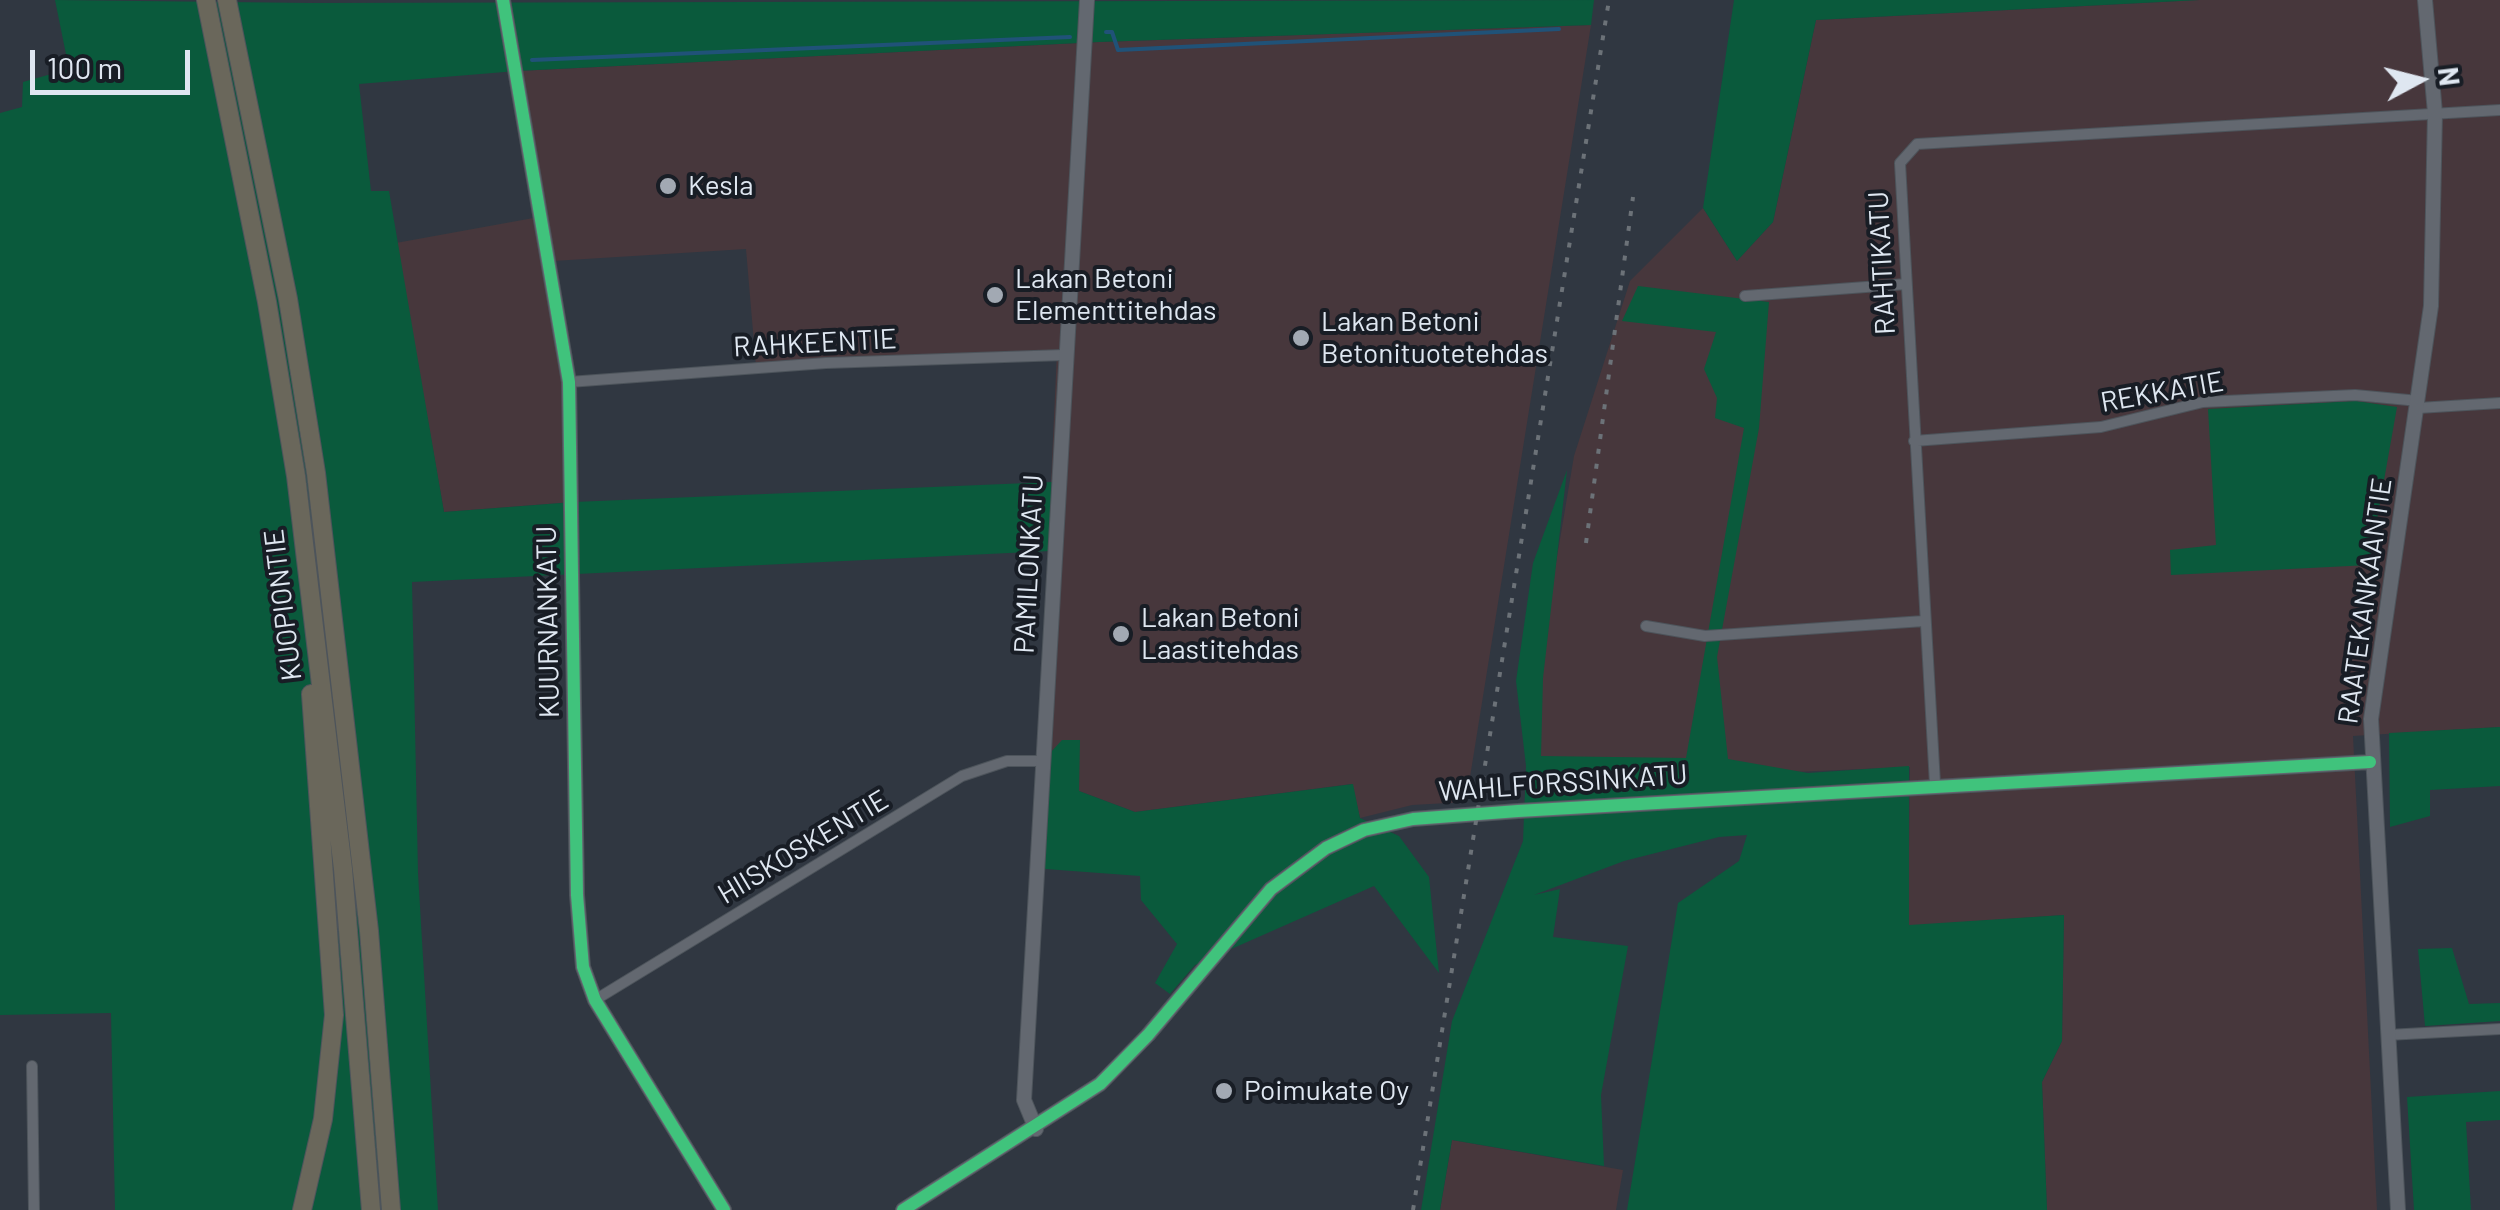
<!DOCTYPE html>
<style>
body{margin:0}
#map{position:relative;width:2500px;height:1210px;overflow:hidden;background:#303741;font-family:Barlow,sans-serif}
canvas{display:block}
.north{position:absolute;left:2370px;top:30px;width:100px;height:100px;-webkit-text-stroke:8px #181d25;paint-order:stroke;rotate:83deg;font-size:28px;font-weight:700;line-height:40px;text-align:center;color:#dfe7f1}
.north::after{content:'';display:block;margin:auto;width:35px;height:45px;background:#dfe7f1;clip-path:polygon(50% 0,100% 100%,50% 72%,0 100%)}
.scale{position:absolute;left:30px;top:50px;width:160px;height:45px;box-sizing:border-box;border:5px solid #dfe7f1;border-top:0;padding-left:12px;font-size:30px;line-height:35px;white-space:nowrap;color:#dfe7f1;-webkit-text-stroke:8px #181d25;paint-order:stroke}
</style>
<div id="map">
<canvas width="2500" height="1210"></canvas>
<div class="north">N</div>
<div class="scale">100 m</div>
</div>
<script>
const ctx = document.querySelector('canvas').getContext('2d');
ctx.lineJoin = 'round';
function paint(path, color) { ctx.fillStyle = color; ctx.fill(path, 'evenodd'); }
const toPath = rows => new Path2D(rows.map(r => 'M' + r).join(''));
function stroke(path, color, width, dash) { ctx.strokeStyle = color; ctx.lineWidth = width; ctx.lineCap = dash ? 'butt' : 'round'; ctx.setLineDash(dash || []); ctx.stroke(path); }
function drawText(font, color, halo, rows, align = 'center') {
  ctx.font = font + ' Barlow,sans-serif'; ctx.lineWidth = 8; ctx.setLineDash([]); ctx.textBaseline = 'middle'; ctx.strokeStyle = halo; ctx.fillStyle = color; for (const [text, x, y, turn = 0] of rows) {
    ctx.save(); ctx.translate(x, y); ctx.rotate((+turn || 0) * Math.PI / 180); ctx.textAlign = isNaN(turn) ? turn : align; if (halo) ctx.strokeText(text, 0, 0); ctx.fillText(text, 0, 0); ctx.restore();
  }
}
paint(toPath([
 [2199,0,2500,0,2500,727,2353,736,2377,1210,2047,1210,2042,1082,2062,1041,2064,915,1908,926,1910,767,1538,783,1537,676,1574,456,1630,281,1703,208,1737,261,1773,222,1816,20],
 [1591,25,1466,802,1412,805,1360,818,1352,784,1135,812,1079,791,1038,766,1057,351,756,367,746,249,553,261,574,502,444,512,396,243,539,217,517,71,1099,42],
 [1452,1140,1623,1170,1616,1210,1440,1210]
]), '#47373c');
paint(toPath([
 [55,0,311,3,1594,0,1591,25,1099,42,517,71,359,84,371,191,389,191,444,512,574,502,1052,482,1050,551,412,582,418,873,438,1210,115,1210,111,1013,0,1015,0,113,22,107,23,82,69,69],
 [1734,0,2199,0,1816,20,1773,222,1737,261,1703,208],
 [1638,286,1769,302,1759,428,1717,657,1728,759,1808,773,1909,766,1909,925,2064,915,2062,1041,2042,1082,2047,1210,1627,1210,1678,903,1739,861,1747,835,1719,837,1624,861,1534,895,1560,889,1553,937,1628,946,1601,1095,1604,1166,1452,1140,1440,1210,1421,1210,1452,1021,1523,841,1526,766,1516,681,1533,563,1567,470,1543,678,1541,756,1686,758,1744,428,1715,418,1717,398,1704,369,1716,332,1622,321],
 [2356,401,2397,407,2369,565,2171,575,2170,550,2216,545,2208,409],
 [2500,727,2500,786,2430,790,2430,816,2390,827,2389,733],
 [1062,740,1080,740,1079,791,1135,812,1353,784,1360,818,1399,836,1429,877,1439,973,1374,886,1195,965,1170,994,1155,983,1177,944,1141,900,1140,876,1032,868,1038,766],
 [2452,948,2469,1004,2500,1003,2500,1021,2425,1026,2418,949],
 [2500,1091,2500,1120,2466,1122,2471,1210,2414,1210,2407,1097]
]), '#0a5a3c');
stroke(toPath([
 [1106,32,1112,32,1118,50,1559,29],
 [532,60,1070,37]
]), '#205278', 4);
const street = toPath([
 [1745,296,1906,284],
 [569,382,826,363,1064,355],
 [2418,408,2500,403],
 [1914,441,2101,427,2203,402,2355,395,2419,401],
 [1646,626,1705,636,1924,621],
 [1935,784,1900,163,1917,144,2500,110],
 [595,1000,962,776,1007,761,1043,761],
 [2387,1035,2500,1029],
 [32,1066,34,1210]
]);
const secondary = toPath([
 [503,0,569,382,577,895,583,967,595,1000,724,1210],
 [1036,1129,1024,1100,1087,0],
 [903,1210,1100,1084,1148,1035,1271,889,1326,848,1364,830,1413,819,1518,811,2370,762],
 [2398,1210,2371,719,2431,306,2435,113,2425,0]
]);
const highway = toPath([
 [206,0,267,302,296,476,343,869,371,1210],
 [227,0,288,299,316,473,369,931,391,1210],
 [302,1210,323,1119,334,1015,311,694]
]);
stroke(street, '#4d545b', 12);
stroke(secondary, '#4d545b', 16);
stroke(highway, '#4d545b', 20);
stroke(street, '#636870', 10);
stroke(secondary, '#636870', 14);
stroke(highway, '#6a675b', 18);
stroke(toPath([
 [1586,543,1633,197],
 [1413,1210,1609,0]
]), '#6c7278', 4, [5, 10]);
stroke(toPath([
 [503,0,569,382,577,895,583,967,595,1000,724,1210],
 [903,1210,1100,1084,1148,1035,1271,889,1326,848,1364,830,1413,819,1518,811,2370,762]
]), '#40c37c', 12);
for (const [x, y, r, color] of [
 [668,186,10,"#a2a9b3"],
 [995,295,10,"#a2a9b3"],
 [1301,338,10,"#a2a9b3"],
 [1121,634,10,"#a2a9b3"],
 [1224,1091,10,"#a2a9b3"]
]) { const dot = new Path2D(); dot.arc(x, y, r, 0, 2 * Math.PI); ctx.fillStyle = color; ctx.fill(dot); stroke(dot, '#181d25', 4); }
drawText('28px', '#dfe7f1', '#181d25', [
 ["Kesla",688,186],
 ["Lakan Betoni",1015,279],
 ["Elementtitehdas",1015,311],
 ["Lakan Betoni",1321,322],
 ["Betonituotetehdas",1321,354],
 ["Lakan Betoni",1141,618],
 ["Laastitehdas",1141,650],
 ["Poimukate Oy",1244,1091]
], 'left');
drawText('28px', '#dfe7f1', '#181d25', [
 ["RAHTIKATU",1882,263,-93],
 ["RAHKEENTIE",815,343,-3],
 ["REKKATIE",2162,392,-10],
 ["PAMILONKATU",1029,564,-87],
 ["RAATEKANKAANTIE",2365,601,-82],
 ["KUOPIONTIE",283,605,-97],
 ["KUURNANKATU",548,622,-91],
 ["WAHLFORSSINKATU",1563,783,-4],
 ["HIISKOSKENTIE",803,847,-31]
]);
</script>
